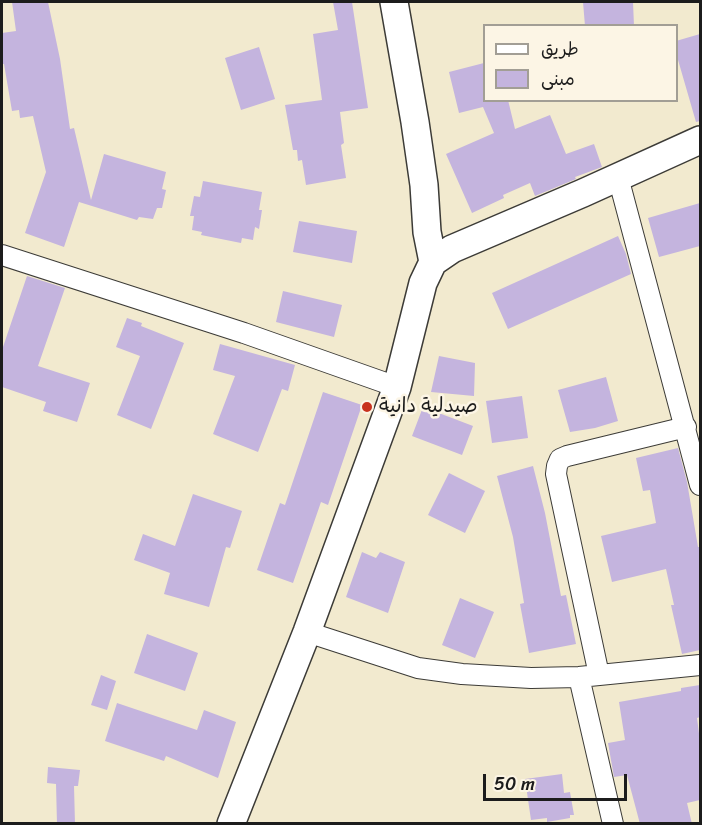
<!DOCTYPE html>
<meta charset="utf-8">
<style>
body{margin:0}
#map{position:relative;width:702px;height:825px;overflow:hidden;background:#f2eacf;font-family:Sriracha,"Playpen Sans Arabic",sans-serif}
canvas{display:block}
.frame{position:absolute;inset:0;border:3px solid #1c1c1c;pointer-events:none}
.legend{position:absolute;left:483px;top:24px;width:195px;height:78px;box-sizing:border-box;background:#fcf5e5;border:2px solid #a29e95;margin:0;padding:8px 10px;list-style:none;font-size:18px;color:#1c1c1c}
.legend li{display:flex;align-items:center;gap:12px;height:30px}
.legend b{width:30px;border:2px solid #a29e95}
.scale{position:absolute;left:483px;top:774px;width:144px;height:27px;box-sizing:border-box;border:3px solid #1c1c1c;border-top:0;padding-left:8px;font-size:18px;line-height:21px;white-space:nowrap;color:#1c1c1c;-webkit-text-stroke:4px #fcf5e5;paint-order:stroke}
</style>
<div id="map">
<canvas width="702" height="825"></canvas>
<div class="frame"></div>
<ul class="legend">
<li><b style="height:8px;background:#fff"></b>طريق</li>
<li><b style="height:16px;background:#c4b4de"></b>مبنى</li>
</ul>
<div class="scale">50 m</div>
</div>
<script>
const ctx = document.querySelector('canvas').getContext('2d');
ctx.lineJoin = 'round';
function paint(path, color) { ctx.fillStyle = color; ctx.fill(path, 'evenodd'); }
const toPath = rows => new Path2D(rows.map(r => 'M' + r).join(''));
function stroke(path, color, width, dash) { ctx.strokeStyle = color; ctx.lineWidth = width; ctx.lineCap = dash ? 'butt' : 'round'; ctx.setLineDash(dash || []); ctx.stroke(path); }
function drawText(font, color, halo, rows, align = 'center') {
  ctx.font = font + ' Sriracha,"Playpen Sans Arabic",sans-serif'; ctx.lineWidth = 5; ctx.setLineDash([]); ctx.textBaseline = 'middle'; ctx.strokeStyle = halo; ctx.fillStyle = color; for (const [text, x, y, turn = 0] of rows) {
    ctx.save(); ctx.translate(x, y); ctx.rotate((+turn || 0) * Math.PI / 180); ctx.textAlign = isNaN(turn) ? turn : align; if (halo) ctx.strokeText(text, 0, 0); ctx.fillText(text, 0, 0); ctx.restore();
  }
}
paint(toPath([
 [12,2,48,2,60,59,70,129,74,128,91,200,104,154,166,172,162,189,166,190,162,208,157,208,153,219,139,217,137,220,79,202,64,247,25,233,46,172,33,116,20,118,19,110,12,111,4,64,2,64,2,33,16,31],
 [333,2,352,2,368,108,340,112,344,143,341,145,346,178,306,185,302,160,298,161,297,150,293,150,285,105,322,100,313,34,338,30],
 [583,2,633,2,634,26,585,26],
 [700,34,700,121,696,122,676,53,676,41],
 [259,47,275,99,241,110,225,58],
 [484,63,484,100,508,100,515,129,550,115,566,154,594,144,602,167,575,177,576,179,535,196,530,183,503,195,504,198,472,213,446,154,494,133,483,107,459,113,449,72],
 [203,181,262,192,259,210,262,210,259,229,255,227,253,240,242,238,241,243,201,235,202,232,192,230,194,216,190,216,194,196,200,197],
 [700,203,700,246,659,257,648,218],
 [299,221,357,231,352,263,293,252],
 [618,236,626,254,631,274,508,329,492,293],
 [27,276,65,288,38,366,90,383,77,422,43,411,46,402,2,387,2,350],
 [283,291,342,305,334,337,276,322],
 [127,318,142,323,141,326,184,343,151,429,117,415,140,356,116,347],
 [220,344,295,365,288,391,282,389,258,452,213,434,235,376,213,370],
 [439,356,475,363,474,396,431,392],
 [606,377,618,421,595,428,570,432,558,390],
 [323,392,362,405,328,505,321,502,293,583,257,570,280,503,285,505],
 [522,396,528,438,492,443,486,401],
 [423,407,473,426,462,455,412,436],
 [678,448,687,482,698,547,700,547,700,650,682,654,671,605,674,605,666,569,612,582,601,536,656,523,650,490,643,491,636,458],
 [533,466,545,513,561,596,566,595,576,644,529,653,520,604,524,603,513,537,497,476],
 [449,473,485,491,465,533,428,515],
 [193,494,242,511,230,548,226,547,209,607,164,594,170,573,134,560,143,534,175,546],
 [362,552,376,558,380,552,405,562,388,613,346,597],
 [460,598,494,612,475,658,442,645],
 [147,634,198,653,185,691,134,673],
 [101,675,116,681,107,710,91,705],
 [700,685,700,717,697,718,700,741,700,800,687,803,692,824,640,824,627,775,614,777,608,743,625,740,619,702,681,691,681,688],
 [117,703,197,730,204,710,236,722,218,778,166,756,164,761,105,741],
 [48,767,80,770,78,786,74,786,75,824,57,824,56,784,47,783],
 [562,774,564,793,570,792,574,815,570,815,570,818,547,822,547,818,531,820,525,779]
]), '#c4b4de');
const street = toPath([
 [618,177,700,485],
 [2,255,244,333,397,387],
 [307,632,418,668,462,674,531,678,579,677,700,665],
 [599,675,556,474,557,466,560,459,567,456,686,427],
 [579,677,613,824]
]);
const secondary = toPath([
 [394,2,415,122,424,185,427,232,433,262],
 [231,824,307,632,397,387,423,283,433,262,452,249,583,193,700,140]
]);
stroke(street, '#3c3b37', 22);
stroke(secondary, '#3c3b37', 30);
stroke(street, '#fff', 20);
stroke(secondary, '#fff', 27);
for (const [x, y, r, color] of [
 [367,407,6,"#c8321e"]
]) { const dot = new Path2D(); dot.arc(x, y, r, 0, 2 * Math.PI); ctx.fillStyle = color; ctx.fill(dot); stroke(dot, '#fcf5e5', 2); }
drawText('20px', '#1c1c1c', '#fcf5e5', [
 ["صيدلية دانية",379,407]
], 'left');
</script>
